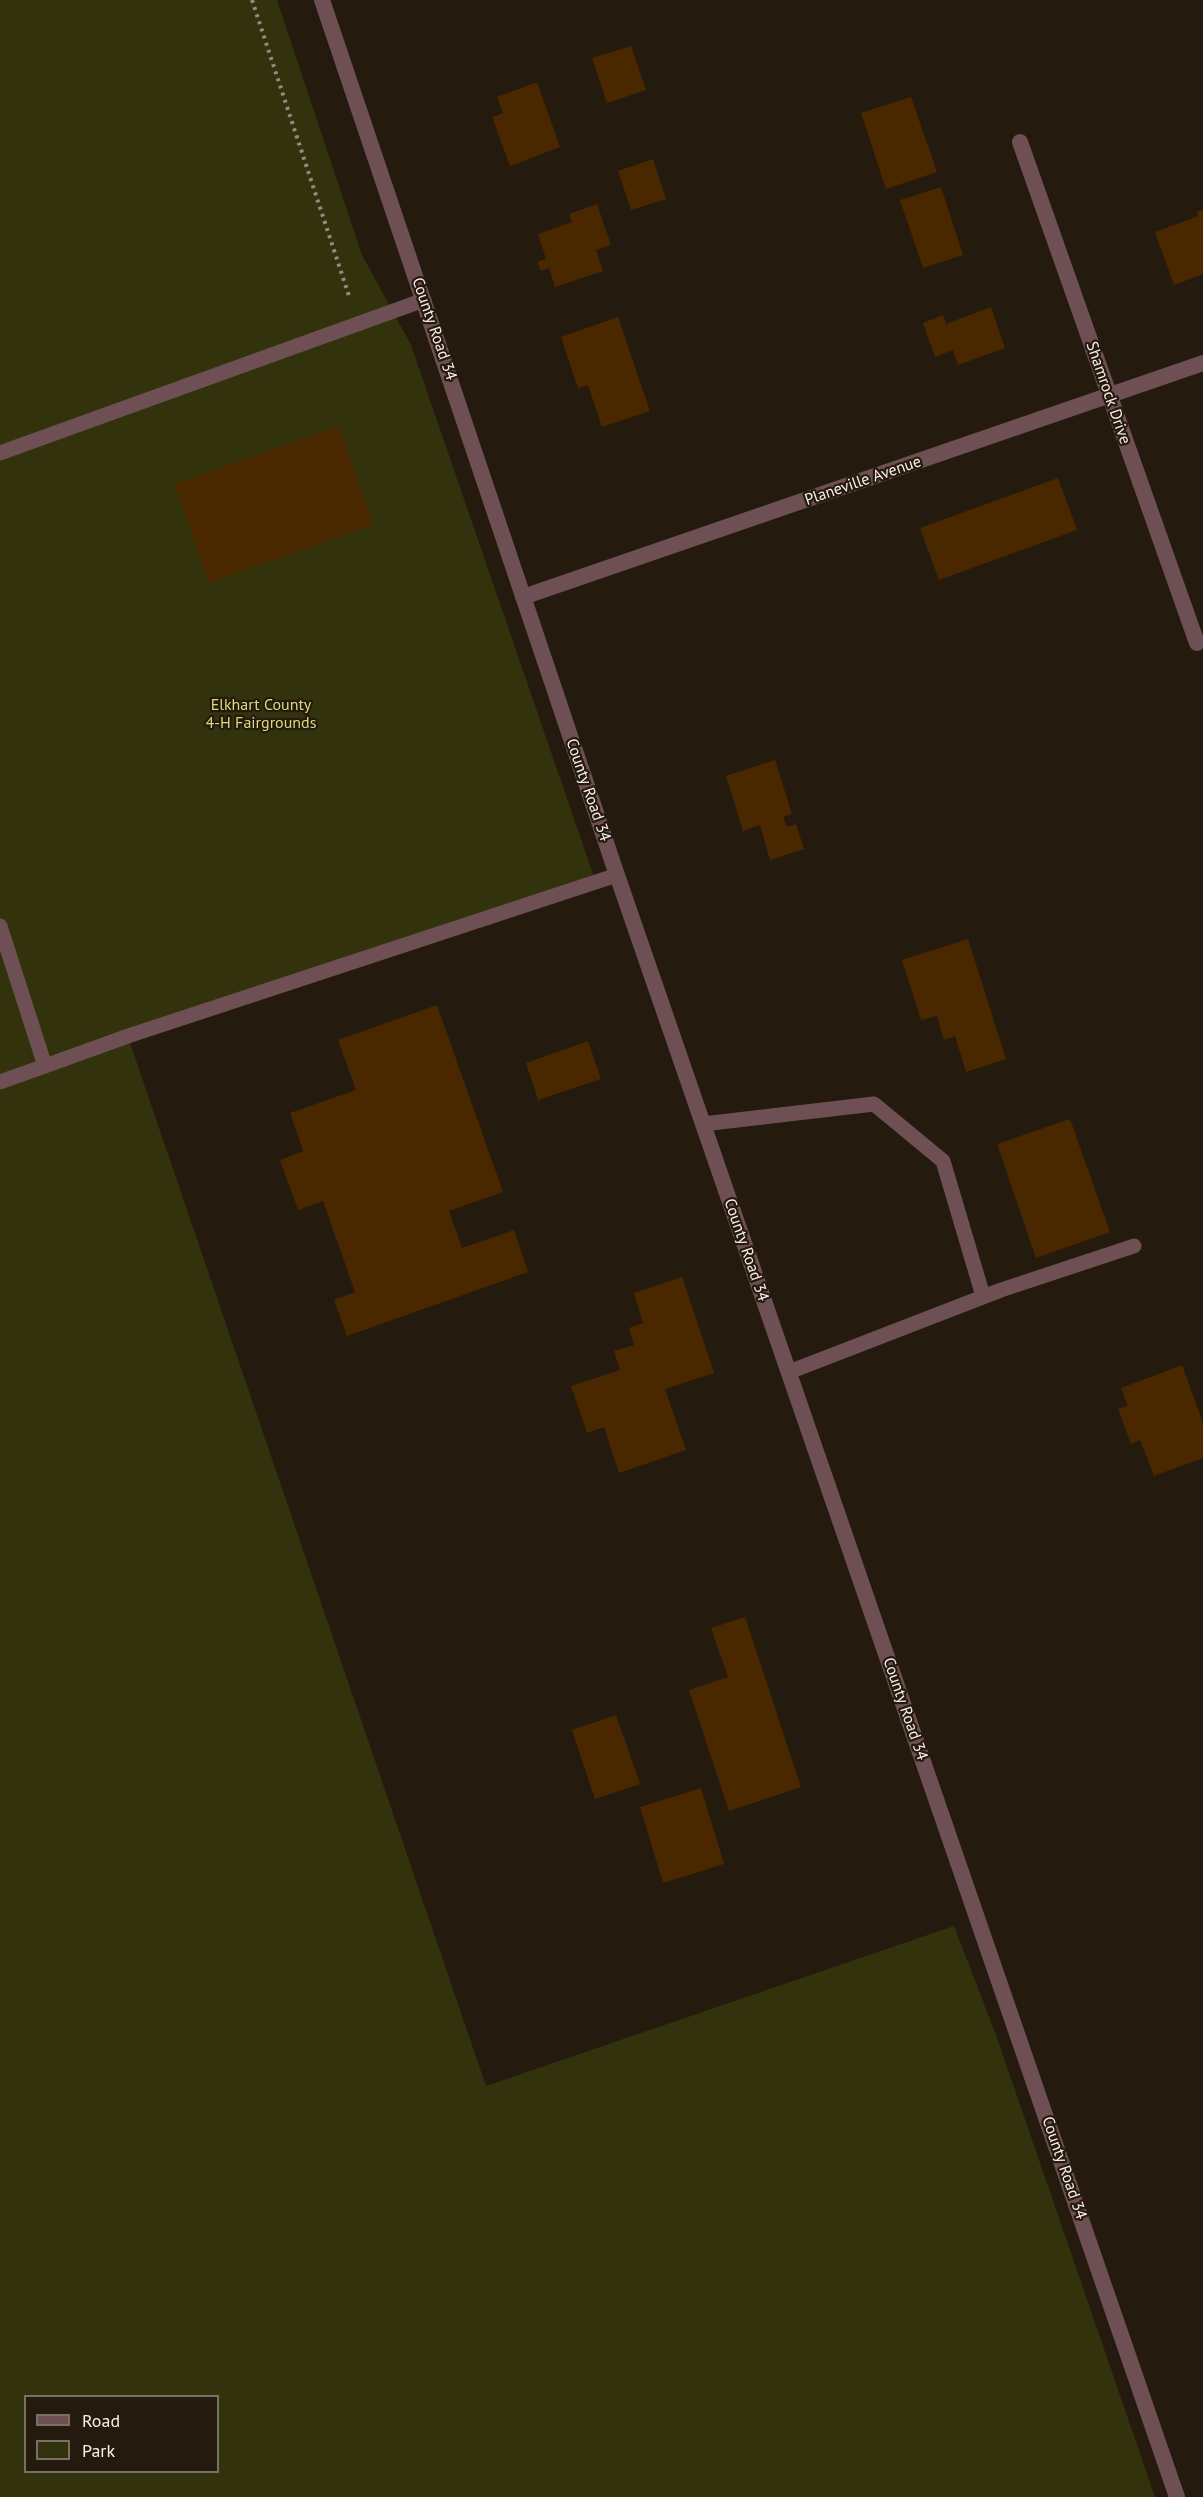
<!DOCTYPE html>
<style>
body{margin:0}
#map{position:relative;width:1203px;height:2497px;overflow:hidden;background:#251a0e;font-family:"PT Sans",sans-serif}
canvas{display:block}
.legend{position:absolute;left:24px;top:2395px;width:195px;height:78px;box-sizing:border-box;background:#251a0e;border:2px solid #797065;margin:0;padding:8px 10px;list-style:none;font-size:18px;color:#f8f0e8}
.legend li{display:flex;align-items:center;gap:12px;height:30px}
.legend b{width:30px;border:2px solid #797065}
</style>
<div id="map">
<canvas width="1203" height="2497"></canvas>
<ul class="legend">
<li><b style="height:8px;background:#6d4f54"></b>Road</li>
<li><b style="height:16px;background:#32330c"></b>Park</li>
</ul>
</div>
<script>
const ctx = document.querySelector('canvas').getContext('2d');
ctx.lineJoin = 'round';
function paint(path, color) { ctx.fillStyle = color; ctx.fill(path, 'evenodd'); }
const toPath = rows => new Path2D(rows.map(r => 'M' + r).join(''));
function stroke(path, color, width, dash) { ctx.strokeStyle = color; ctx.lineWidth = width; ctx.lineCap = dash ? 'butt' : 'round'; ctx.setLineDash(dash || []); ctx.stroke(path); }
function drawText(font, color, halo, rows, align = 'center') {
  ctx.font = font + ' "PT Sans",sans-serif'; ctx.lineWidth = 4.5; ctx.setLineDash([]); ctx.textBaseline = 'middle'; ctx.strokeStyle = halo; ctx.fillStyle = color; for (const [text, x, y, turn = 0] of rows) {
    ctx.save(); ctx.translate(x, y); ctx.rotate((+turn || 0) * Math.PI / 180); ctx.textAlign = isNaN(turn) ? turn : align; if (halo) ctx.strokeText(text, 0, 0); ctx.fillText(text, 0, 0); ctx.restore();
  }
}
paint(toPath([
 [0,0,277,0,362,255,411,345,594,877,128,1037,486,2086,954,1926,996,2035,1155,2497,0,2497],
 [26,2396,218,2396,218,2472,26,2472]
]), '#32330c');
paint(toPath([
 [631,46,646,90,607,103,592,58],
 [537,82,560,147,510,166,492,117,503,113,497,97],
 [911,97,937,172,886,189,861,113],
 [653,159,666,199,631,210,618,171],
 [941,187,963,255,923,268,900,200],
 [597,204,611,245,596,250,603,271,555,287,549,268,541,271,537,262,546,259,538,234,572,222,569,214],
 [1203,210,1203,274,1174,285,1155,232,1198,216,1197,212],
 [991,307,1005,348,958,365,953,350,935,357,923,323,943,315,946,324],
 [618,317,650,411,602,427,588,385,578,388,561,337],
 [339,426,373,525,209,583,174,484],
 [1058,478,1077,530,939,580,920,528],
 [775,760,792,814,783,817,787,827,796,824,804,849,770,860,760,825,743,831,726,776],
 [968,939,1006,1059,966,1072,955,1036,944,1040,937,1016,921,1020,902,960],
 [437,1005,503,1192,449,1211,462,1248,514,1230,528,1272,347,1336,334,1300,355,1292,323,1201,298,1210,280,1160,303,1151,290,1113,356,1090,338,1040],
 [588,1041,601,1079,538,1100,526,1063],
 [1070,1119,1110,1232,1036,1258,997,1144],
 [682,1277,714,1373,665,1389,686,1450,619,1473,604,1427,587,1433,571,1386,620,1370,614,1351,634,1345,629,1328,643,1323,634,1293],
 [1182,1365,1203,1423,1203,1458,1154,1476,1140,1440,1131,1444,1118,1409,1128,1406,1121,1388],
 [745,1617,801,1787,729,1811,689,1690,728,1677,711,1628],
 [616,1715,640,1784,595,1799,572,1730],
 [701,1788,724,1864,663,1883,640,1807]
]), '#492800');
stroke(toPath([
 [252,0,350,299]
]), '#938a80', 4, [3, 4.5]);
stroke(toPath([
 [0,453,424,300],
 [0,926,45,1066,128,1036,617,875],
 [0,1082,45,1066],
 [703,1124,874,1104,943,1161,983,1296],
 [789,1372,1001,1290,1134,1246]
]), '#6d4f54', 15);
stroke(toPath([
 [1020,142,1197,643],
 [523,597,1203,363]
]), '#6d4f54', 16);
stroke(toPath([
 [322,0,617,875,1177,2497]
]), '#6d4f54', 16);
drawText('16px', '#f8f0e8', '#251a0e', [
 ["County Road 34",434,329,71],
 ["Shamrock Drive",1108,393,71],
 ["Planeville Avenue",863,481,-19],
 ["County Road 34",588,790,71],
 ["County Road 34",746,1250,71],
 ["County Road 34",905,1709,71],
 ["County Road 34",1064,2168,71]
]);
drawText('16px', '#d9dc7c', '#251a0e', [
 ["Elkhart County",261,705],
 ["4-H Fairgrounds",261,723]
]);
</script>
